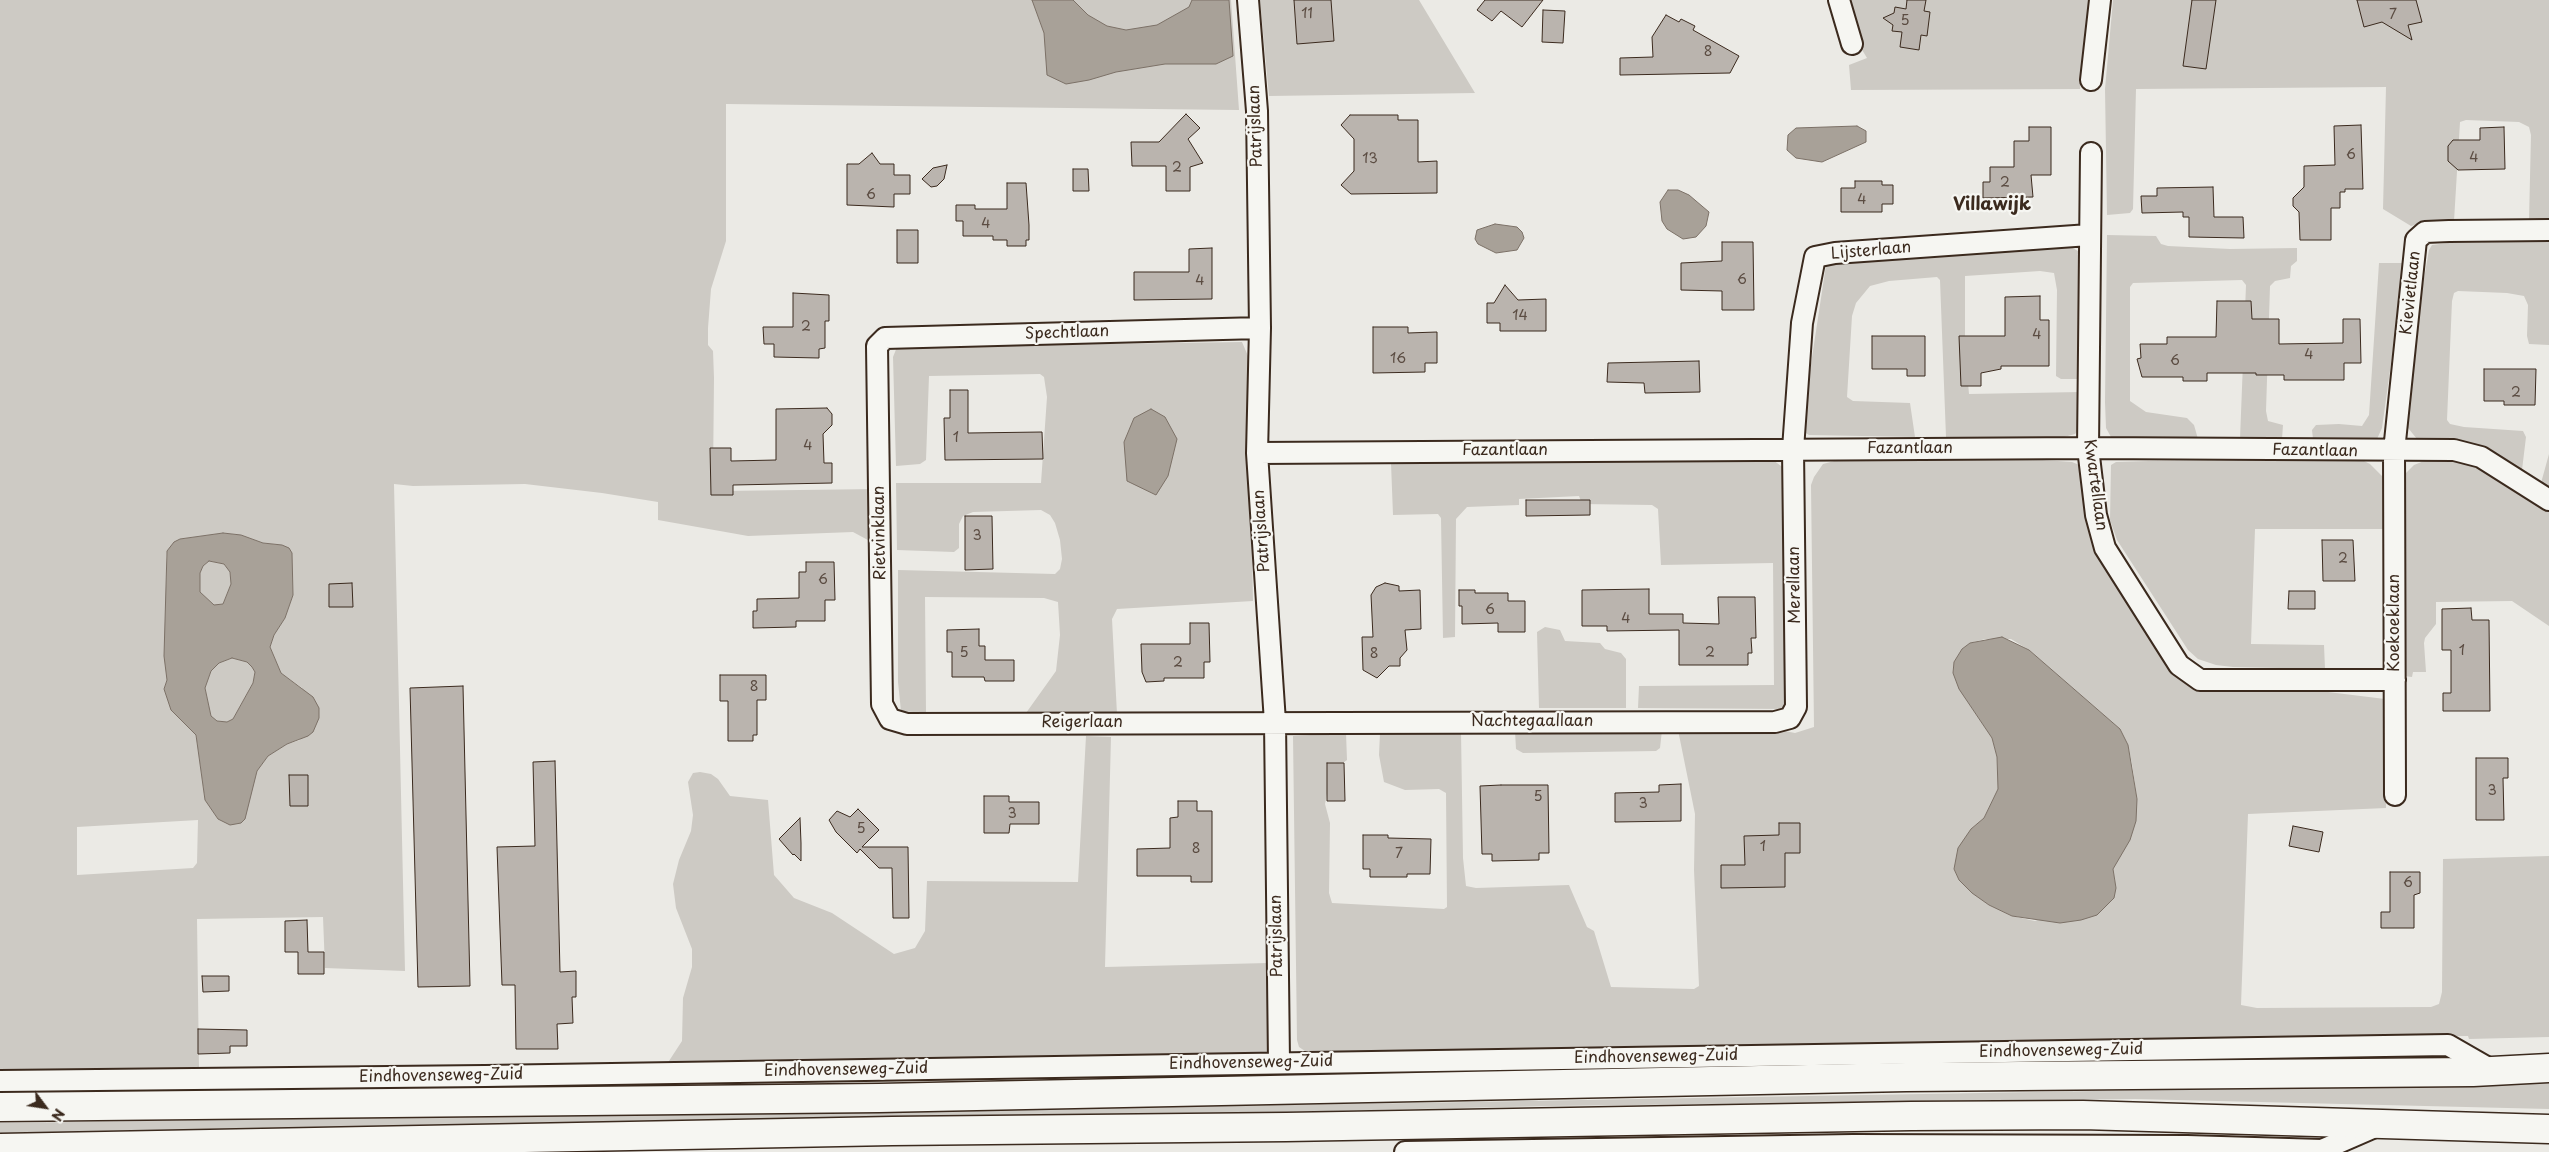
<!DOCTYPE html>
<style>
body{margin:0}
#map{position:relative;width:2549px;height:1152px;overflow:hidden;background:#ebeae5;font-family:"Playpen Sans",sans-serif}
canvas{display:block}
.north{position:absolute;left:20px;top:1082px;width:50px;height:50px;-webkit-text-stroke:4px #f6f6f2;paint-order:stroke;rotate:121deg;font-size:14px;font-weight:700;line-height:20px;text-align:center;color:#3b2a1e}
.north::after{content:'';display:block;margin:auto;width:18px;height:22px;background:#3b2a1e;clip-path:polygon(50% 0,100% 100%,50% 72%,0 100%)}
</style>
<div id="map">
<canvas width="2549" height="1152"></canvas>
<div class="north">N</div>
</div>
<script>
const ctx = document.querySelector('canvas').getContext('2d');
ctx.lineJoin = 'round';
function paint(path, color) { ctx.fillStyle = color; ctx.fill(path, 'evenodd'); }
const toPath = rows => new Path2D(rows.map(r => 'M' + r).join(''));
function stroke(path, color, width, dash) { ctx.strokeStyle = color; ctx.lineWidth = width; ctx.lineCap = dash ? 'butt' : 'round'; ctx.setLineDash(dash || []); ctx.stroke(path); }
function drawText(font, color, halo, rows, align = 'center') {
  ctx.font = font + ' "Playpen Sans",sans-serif'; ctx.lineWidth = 4.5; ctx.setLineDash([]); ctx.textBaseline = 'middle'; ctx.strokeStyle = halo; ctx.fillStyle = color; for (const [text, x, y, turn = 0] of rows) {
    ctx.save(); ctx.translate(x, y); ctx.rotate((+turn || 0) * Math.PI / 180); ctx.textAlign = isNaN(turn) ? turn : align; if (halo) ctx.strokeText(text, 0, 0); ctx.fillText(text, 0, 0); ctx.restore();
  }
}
paint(toPath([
 [0,0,1231,0,1239,110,726,104,726,241,711,289,708,328,708,345,713,351,714,378,713,477,721,491,878,489,879,546,853,532,748,536,658,520,658,502,602,493,525,484,413,486,394,484,405,971,325,968,323,917,197,919,199,1068,0,1070],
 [223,533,241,535,263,543,282,545,292,553,293,595,285,618,274,635,270,647,281,673,302,688,300,740,287,744,268,756,257,771,252,787,218,819,205,800,196,734,182,720,164,689,167,680,166,557,167,551,180,539],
 [198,820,197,863,193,868,77,875,77,827],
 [1260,0,1419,0,1475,93,1269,96],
 [1850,0,2092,0,2080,89,1851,90,1849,65,1867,58,1861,48],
 [2113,0,2549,0,2549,220,2529,220,2531,135,2529,127,2519,122,2466,120,2460,122,2454,221,2425,222,2411,226,2383,209,2386,87,2136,89,2133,209,2130,213,2107,215,2105,89],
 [2107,235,2156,236,2161,244,2168,246,2230,249,2297,248,2297,261,2291,266,2290,278,2275,281,2270,286,2266,411,2268,421,2283,425,2282,439,2240,439,2246,285,2242,280,2133,283,2130,287,2130,401,2146,412,2187,418,2194,425,2198,439,2111,437,2106,428,2105,402],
 [2549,241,2549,345,2529,344,2527,336,2528,305,2524,296,2507,293,2458,291,2454,293,2452,301,2447,420,2450,424,2464,427,2523,431,2526,437,2522,470,2479,445,2417,439,2404,423,2402,404,2429,250,2432,245,2448,243],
 [2069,246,2078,251,2081,270,2081,379,2061,379,2056,376,2057,290,2054,273,2040,271,1965,276,1965,350,1969,394,2081,392,2079,430,2075,434,2064,437,1946,437,1940,280,1937,277,1889,281,1870,286,1856,303,1852,316,1847,397,1853,401,1910,403,1915,437,1809,435,1801,430,1826,265],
 [2379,263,2405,263,2382,428,2377,439,2313,439,2312,430,2316,425,2339,424,2362,426,2369,415],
 [1242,342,1248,356,1253,601,1117,609,1112,619,1117,714,1026,713,1056,671,1060,635,1058,602,1044,598,925,597,926,713,901,711,898,682,898,570,1055,574,1060,569,1062,559,1060,540,1055,523,1050,515,1041,510,973,512,963,516,959,524,959,548,954,552,897,550,896,483,1041,483,1047,397,1044,377,1040,374,929,376,926,460,920,464,896,466,893,357,897,347],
 [2549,454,2549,487,2541,483],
 [1945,457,2043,460,2072,462,2082,466,2087,474,2089,529,2098,551,2208,689,2328,692,2385,699,2386,808,2248,814,2241,1005,2257,1008,2431,1007,2439,1004,2442,992,2443,859,2549,856,2549,1037,2469,1039,2468,1036,1308,1053,1299,1047,1297,1040,1293,736,1346,733,1347,760,1331,772,1325,804,1330,823,1329,893,1332,903,1444,909,1447,907,1446,793,1439,789,1405,790,1384,782,1379,755,1380,733,1461,732,1463,858,1466,886,1476,888,1569,885,1587,927,1594,931,1611,987,1694,989,1699,986,1694,870,1695,814,1678,730,1774,729,1795,733,1814,727,1811,485,1814,477,1823,464,1842,459],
 [1985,639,2011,639,2029,650,2120,729,2128,745,2132,764,2137,799,2113,869,2116,888,2035,921,2012,916,1989,905,1959,880,1954,869,1971,829,1984,818,1998,789,1997,757,1992,738,1965,698,1953,673,1954,662,1962,649,1970,643],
 [2446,458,2472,462,2549,509,2549,626,2512,601,2436,602,2436,624,2425,638,2424,643,2426,672,2413,672,2412,677,2404,676,2404,484,2406,473,2414,465,2424,461],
 [1746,460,1773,460,1785,469,1789,709,1638,708,1639,686,1774,685,1773,563,1661,565,1658,509,1652,505,1582,504,1579,496,1519,499,1519,505,1467,507,1456,519,1455,637,1443,638,1441,518,1438,514,1393,515,1391,463],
 [2350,460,2362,460,2370,464,2382,476,2384,529,2255,529,2251,644,2324,645,2325,669,2233,667,2216,665,2198,659,2188,650,2117,540,2110,520,2111,465,2116,462,2149,461],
 [209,561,224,564,230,571,231,584,223,604,214,606,200,592,200,573,203,566],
 [1545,627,1560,630,1565,641,1600,643,1605,649,1621,653,1626,659,1626,708,1539,708,1537,632],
 [232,658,247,662,252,667,255,672,253,683,233,719,227,722,217,721,211,717,205,688,211,671,219,663],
 [1662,730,1660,748,1656,751,1523,753,1516,749,1515,731],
 [1086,736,1111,737,1105,967,1268,963,1269,1053,667,1064,682,1041,683,998,692,967,692,949,676,908,673,884,679,860,691,831,693,815,688,782,693,773,700,772,711,774,718,779,730,796,768,800,774,875,794,898,832,913,894,954,915,948,925,931,927,881,1078,882],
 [2549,1083,2549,1109,2135,1099,1551,1106,347,1133,0,1138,0,1123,1411,1103]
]), '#cdcac4');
const water = toPath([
 [1032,0,1073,0,1088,15,1107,26,1126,30,1157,25,1189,7,1192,0,1229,0,1233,56,1216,64,1165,64,1116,72,1089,80,1066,84,1047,75,1044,33,1032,0],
 [1857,126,1866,131,1866,142,1822,162,1796,158,1787,150,1788,135,1796,128,1857,126],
 [1668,190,1678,190,1689,195,1709,212,1706,226,1696,237,1683,239,1667,229,1662,221,1660,202,1668,190],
 [1495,224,1517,227,1522,232,1524,238,1517,250,1496,253,1478,244,1475,239,1477,230,1495,224],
 [1151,409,1165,417,1177,439,1168,476,1156,495,1127,481,1124,442,1134,418,1151,409],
 [223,533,241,535,263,543,282,545,289,548,292,553,293,595,285,618,274,635,270,647,281,673,313,697,319,708,319,718,313,732,308,736,287,744,268,756,257,771,245,819,241,823,230,825,218,819,205,800,196,735,171,710,164,689,167,680,164,656,167,551,174,542,180,539,223,533],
 [209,561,224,564,230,572,231,584,223,604,214,605,200,592,200,573,203,566,209,561],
 [232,658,247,662,252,667,255,672,253,683,233,719,227,722,217,721,211,716,205,688,211,671,219,663,232,658],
 [2002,637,2029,650,2120,729,2128,745,2137,799,2136,821,2130,840,2113,869,2116,888,2114,898,2097,915,2081,920,2060,923,2012,916,1989,905,1972,893,1959,880,1954,869,1958,848,1971,829,1984,818,1998,789,1997,757,1992,738,1959,689,1953,673,1954,662,1962,649,1970,643,2002,637]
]);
paint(water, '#a8a198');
stroke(water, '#7c7167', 1);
const building = toPath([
 [1294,0,1331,0,1334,41,1297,44,1294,0],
 [1485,0,1543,0,1522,27,1501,11,1492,21,1477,10,1485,0],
 [1907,0,1926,0,1924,11,1930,12,1927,36,1921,35,1919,50,1900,47,1902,32,1892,31,1893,25,1883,18,1894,13,1895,7,1906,9,1907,0],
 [2192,0,2216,0,2206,69,2183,66,2192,0],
 [2357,0,2416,0,2422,22,2408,25,2412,40,2382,22,2364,27,2357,0],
 [1543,10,1565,11,1563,43,1542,42,1543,10],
 [1666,15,1679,22,1681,19,1695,26,1693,30,1739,56,1730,73,1620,75,1620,58,1653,57,1652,37,1666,15],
 [1186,114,1200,128,1188,139,1203,163,1190,167,1190,191,1166,191,1166,166,1132,166,1131,142,1159,142,1186,114],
 [1350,115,1398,115,1398,120,1418,120,1418,162,1437,161,1437,193,1351,194,1341,185,1354,171,1354,139,1341,125,1350,115],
 [2361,125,2363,189,2345,189,2345,192,2340,192,2340,208,2331,208,2331,240,2300,240,2299,212,2293,206,2293,198,2304,187,2304,166,2335,165,2334,126,2361,125],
 [2029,127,2051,127,2051,175,2031,175,2033,197,1983,198,1983,182,1990,182,1990,167,2014,167,2014,141,2029,141,2029,127],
 [2504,127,2505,169,2458,170,2448,161,2448,146,2453,140,2480,140,2480,128,2504,127],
 [872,153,880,164,894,164,894,175,910,175,910,194,894,194,894,207,847,205,847,164,859,164,872,153],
 [947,165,944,179,937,186,931,187,922,179,933,168,947,165],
 [1073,169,1088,169,1089,191,1073,191,1073,169],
 [1855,181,1882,181,1882,185,1893,185,1893,204,1882,204,1882,212,1841,212,1841,188,1855,188,1855,181],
 [1007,183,1026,183,1029,225,1029,240,1026,240,1026,246,1007,246,1007,240,993,240,993,236,963,236,963,221,956,221,956,205,975,205,975,209,1007,209,1007,183],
 [2213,187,2214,217,2243,217,2244,238,2189,237,2189,217,2183,217,2183,212,2142,213,2141,196,2157,196,2157,188,2213,187],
 [897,230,918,230,918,263,897,263,897,230],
 [1722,242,1753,242,1754,310,1722,310,1722,291,1681,290,1681,263,1722,261,1722,242],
 [1212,248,1212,299,1134,300,1134,272,1189,272,1189,249,1212,248],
 [1505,285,1518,300,1546,299,1546,331,1500,331,1500,323,1487,323,1487,303,1494,303,1505,285],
 [793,293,829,295,829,321,825,321,825,348,819,349,819,358,774,357,774,344,764,344,763,327,793,327,793,293],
 [2040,296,2040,320,2049,320,2049,366,2001,366,2001,369,1981,373,1981,386,1961,386,1959,336,2005,336,2005,297,2040,296],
 [2217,301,2251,301,2252,319,2279,319,2279,344,2343,343,2343,319,2360,319,2361,363,2344,363,2344,380,2284,380,2284,375,2256,375,2256,373,2207,373,2207,381,2183,381,2183,377,2142,377,2137,359,2141,358,2140,344,2167,344,2167,337,2216,337,2217,301],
 [1373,327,1408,327,1408,333,1437,332,1437,363,1425,363,1425,372,1373,373,1373,327],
 [1872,336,1925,336,1925,376,1907,376,1907,369,1872,369,1872,336],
 [1699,361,1700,392,1645,393,1644,383,1607,382,1608,363,1699,361],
 [2484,369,2536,369,2535,405,2504,405,2504,401,2484,401,2484,369],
 [950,390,968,390,968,433,1042,432,1043,459,945,460,944,418,950,418,950,390],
 [827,408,832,414,832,425,823,434,824,463,832,463,832,483,733,485,733,495,711,495,710,448,731,448,731,461,776,460,776,409,827,408],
 [1526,500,1590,500,1590,515,1526,516,1526,500],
 [965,516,992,516,993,569,965,570,965,516],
 [2322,540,2353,540,2355,581,2323,581,2322,540],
 [806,562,834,562,835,600,825,600,825,621,796,621,796,627,753,628,753,611,757,611,757,599,799,598,799,572,806,572,806,562],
 [352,583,353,607,329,607,329,584,352,583],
 [1385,583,1399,586,1399,591,1420,590,1421,629,1405,630,1407,650,1400,658,1400,666,1389,666,1377,678,1363,670,1362,637,1373,637,1371,595,1376,587,1385,583],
 [1649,589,1649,614,1683,614,1683,623,1719,624,1718,597,1755,597,1756,638,1751,638,1752,653,1748,653,1748,665,1679,665,1679,630,1607,631,1607,626,1582,626,1582,590,1649,589],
 [1459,590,1475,590,1475,593,1508,593,1508,601,1525,601,1525,632,1498,632,1498,623,1462,624,1462,606,1459,606,1459,590],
 [2289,591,2315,591,2315,609,2288,609,2289,591],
 [2471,608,2472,620,2489,620,2490,711,2443,711,2443,693,2451,693,2451,650,2442,650,2442,609,2471,608],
 [1190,623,1209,623,1210,662,1204,662,1204,678,1164,678,1164,681,1146,682,1142,672,1141,644,1190,644,1190,623],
 [979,629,979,646,985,646,985,660,1014,660,1014,681,985,681,984,677,952,677,952,652,947,652,947,630,979,629],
 [720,675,766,675,766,700,757,700,757,735,753,735,753,741,728,741,728,701,720,701,720,675],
 [463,686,470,986,418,987,410,688,463,686],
 [2476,758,2508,758,2508,778,2503,778,2504,820,2476,820,2476,758],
 [555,761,560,972,576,971,576,997,572,997,573,1023,557,1024,558,1049,516,1049,515,985,502,985,497,847,535,846,533,762,555,761],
 [1327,763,1344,763,1345,801,1327,801,1327,763],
 [289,775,308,775,308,806,290,806,289,775],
 [1681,784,1681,821,1615,822,1615,793,1659,792,1659,785,1681,784],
 [1501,785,1548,785,1549,853,1539,853,1539,860,1492,861,1492,854,1482,854,1480,786,1501,785],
 [984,796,1009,796,1009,802,1039,802,1039,824,1010,824,1009,833,984,833,984,796],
 [1178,801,1197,801,1197,811,1212,811,1212,882,1191,882,1191,876,1137,876,1137,849,1170,848,1170,818,1178,817,1178,801],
 [858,809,879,830,862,847,908,847,909,918,893,918,892,868,879,868,860,849,857,853,836,832,829,820,837,811,850,817,858,809],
 [800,818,801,843,801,861,794,854,793,855,779,839,800,818],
 [1779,823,1800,823,1800,853,1785,853,1785,887,1721,888,1721,865,1745,865,1744,836,1779,835,1779,823],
 [2293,826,2323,832,2319,852,2289,846,2293,826],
 [1363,835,1388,835,1388,838,1431,839,1430,874,1407,874,1407,877,1370,877,1370,869,1363,869,1363,835],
 [2390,872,2420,872,2420,893,2414,895,2414,928,2381,928,2381,912,2390,912,2390,872],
 [307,920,308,952,324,952,324,974,298,974,298,952,285,952,285,921,307,920],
 [202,976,229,976,229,991,203,992,202,976],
 [198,1029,247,1030,247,1046,230,1046,230,1053,198,1054,198,1029]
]);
paint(building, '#bab4ae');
stroke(building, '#3b2a1e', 1);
const street = toPath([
 [1248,0,1257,111,1260,328,1257,453,1275,722,1279,1062],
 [1839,0,1852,44],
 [2091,80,2100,0],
 [2091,153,2088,448,2096,515,2105,548,2179,665,2200,680,2395,680],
 [1260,328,885,338,877,346,882,704,890,719,907,724,1775,722,1790,718,1796,707,1793,449,1802,323,1815,257,1835,253,2089,235],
 [1257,453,2088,448,2454,450,2481,457,2549,500],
 [2395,795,2394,451,2416,240,2425,232,2449,231,2549,230],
 [0,1081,485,1076,2448,1045,2495,1072],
 [1405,1152,1853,1145,2187,1146,2322,1150,2377,1126]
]);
const primary = toPath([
 [0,1107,879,1098,1906,1077,2473,1072,2549,1068],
 [0,1148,892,1131,1286,1127,1911,1116,2083,1115,2549,1129]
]);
stroke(street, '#3b2a1e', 24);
stroke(primary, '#3b2a1e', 31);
stroke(street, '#f6f6f2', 20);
stroke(primary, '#f6f6f2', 28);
drawText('14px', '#5b4c42', null, [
 ["11",1307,14],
 ["7",2393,15],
 ["5",1905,21],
 ["8",1708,52],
 ["6",2351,155],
 ["4",2474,158],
 ["13",1370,159],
 ["2",1177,168],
 ["2",2005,183],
 ["6",871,195],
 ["4",1862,200],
 ["4",986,224],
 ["6",1742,280],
 ["4",1200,281],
 ["14",1520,316],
 ["2",806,327],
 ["4",2037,335],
 ["4",2309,355],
 ["16",1398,359],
 ["6",2175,361],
 ["2",2516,393],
 ["1",956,438],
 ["4",808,446],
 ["3",977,536],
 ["2",2343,559],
 ["6",823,580],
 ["6",1490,610],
 ["4",1626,619],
 ["1",2462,651],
 ["5",964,653],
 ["2",1710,653],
 ["8",1374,654],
 ["2",1178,663],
 ["8",754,687],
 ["3",2492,791],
 ["5",1538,797],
 ["3",1643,804],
 ["3",1012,814],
 ["5",861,829],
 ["1",1763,847],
 ["8",1196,849],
 ["7",1399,854],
 ["6",2408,883]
]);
drawText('16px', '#3b2a1e', '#f6f6f2', [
 ["Patrijslaan",1256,126,-92],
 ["Lijsterlaan",1871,251,-5],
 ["Kievietlaan",2411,293,-84],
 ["Spechtlaan",1067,333,-2],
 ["Fazantlaan",1910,449],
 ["Fazantlaan",1505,451],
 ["Fazantlaan",2315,451,1],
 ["Kwartellaan",2095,485,82],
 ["Patrijslaan",1262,531,-94],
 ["Rietvinklaan",880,533,-91],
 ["Merellaan",1795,585,-91],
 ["Koekoeklaan",2395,623,-90],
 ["Nachtegaallaan",1532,722],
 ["Reigerlaan",1082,723],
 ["Patrijslaan",1277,936,-91],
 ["Eindhovenseweg-Zuid",2061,1051,-1],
 ["Eindhovenseweg-Zuid",1656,1057,-1],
 ["Eindhovenseweg-Zuid",1251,1063,-1],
 ["Eindhovenseweg-Zuid",846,1070,-1],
 ["Eindhovenseweg-Zuid",441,1076,-1]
]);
drawText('bold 18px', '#3b2a1e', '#f6f6f2', [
 ["Villawijk",1992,205]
]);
</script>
